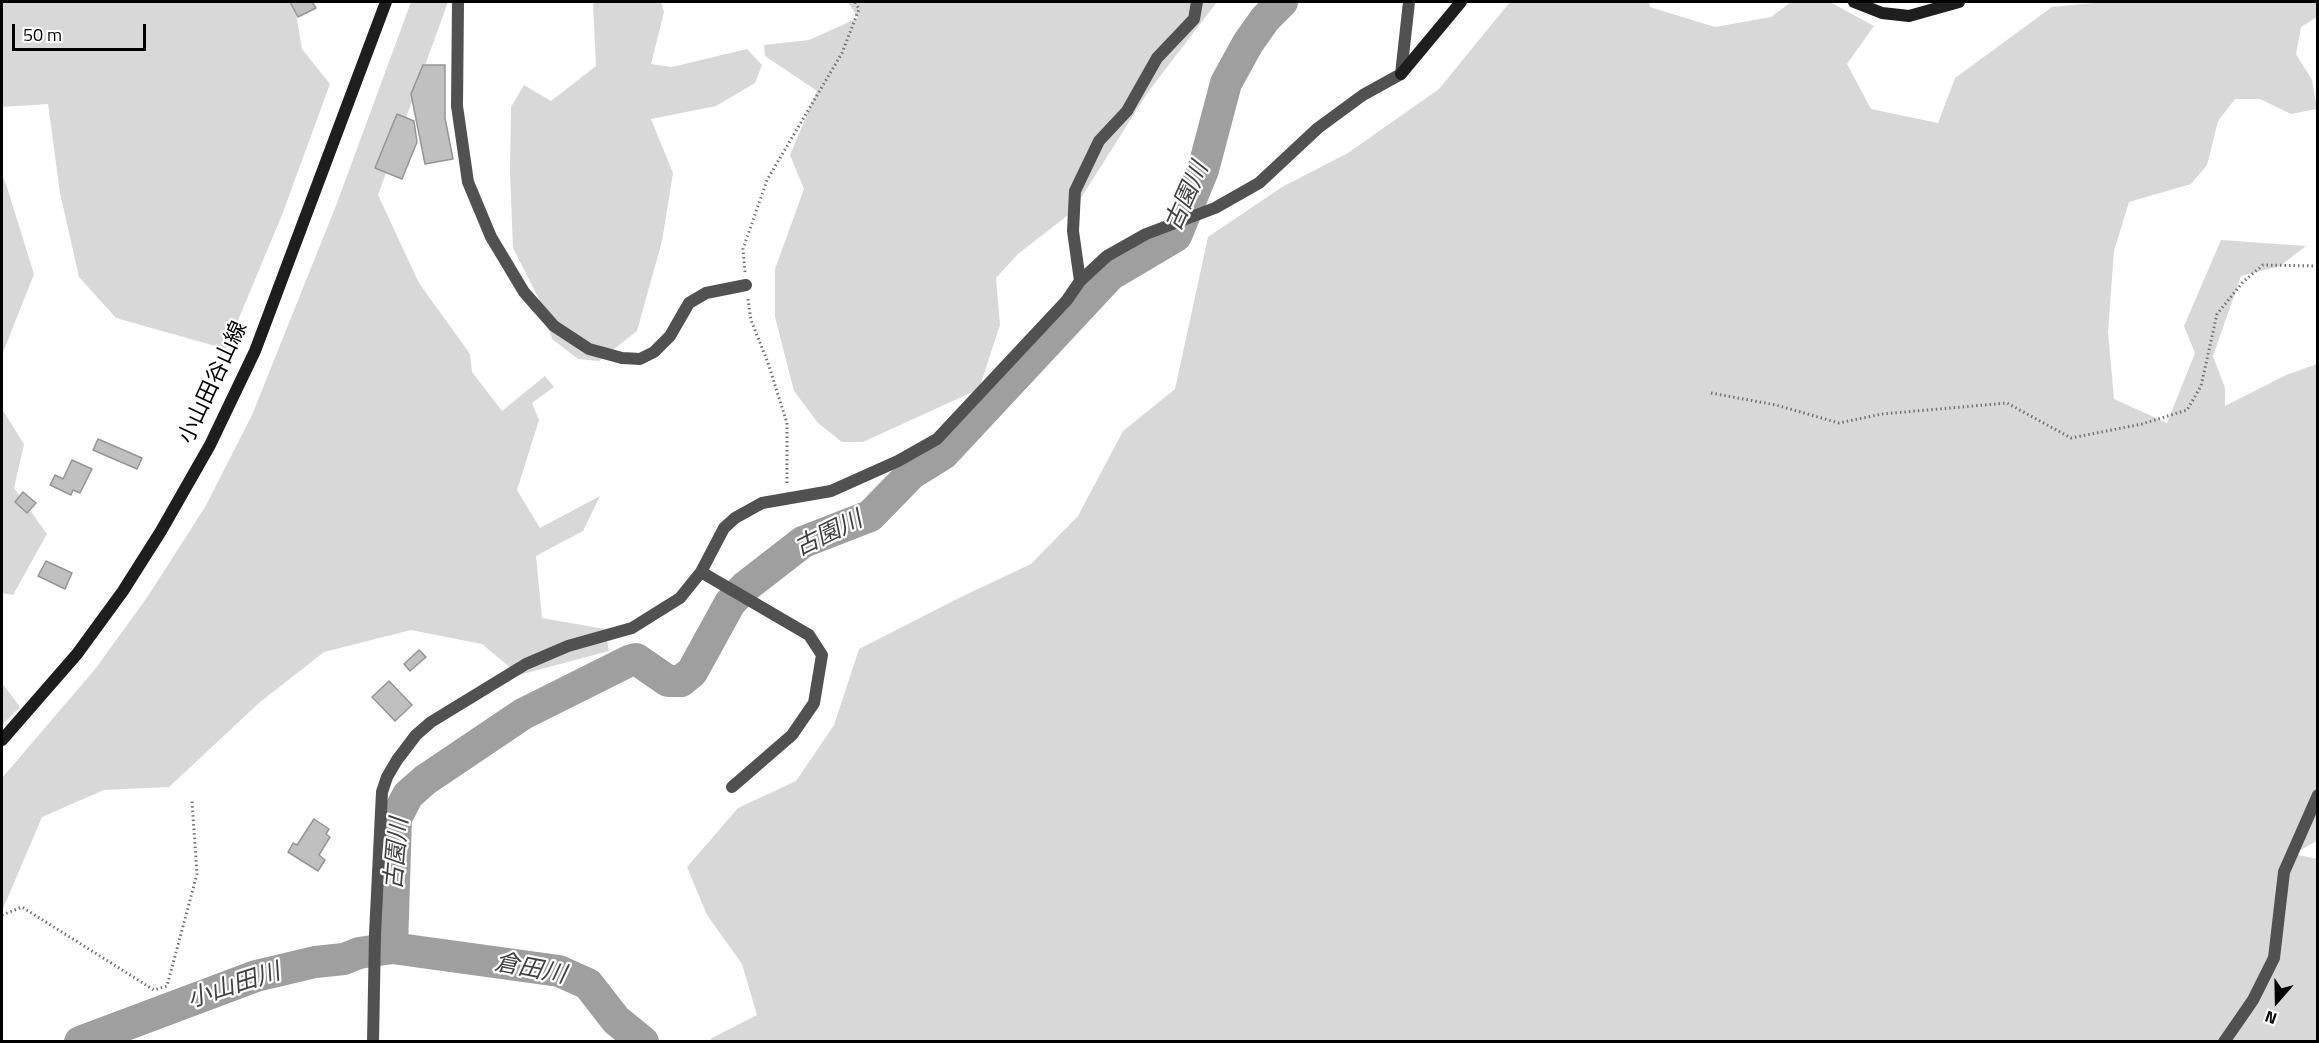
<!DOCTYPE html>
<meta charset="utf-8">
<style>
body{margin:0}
#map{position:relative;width:2319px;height:1043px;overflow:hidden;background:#fff;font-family:"Titillium Web",sans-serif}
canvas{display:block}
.frame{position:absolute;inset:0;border:3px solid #000;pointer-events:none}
.north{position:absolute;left:2247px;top:971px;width:60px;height:60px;-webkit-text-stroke:4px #fff;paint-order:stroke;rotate:200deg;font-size:16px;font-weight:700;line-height:24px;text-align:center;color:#000}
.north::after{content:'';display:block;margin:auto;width:21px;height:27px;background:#000;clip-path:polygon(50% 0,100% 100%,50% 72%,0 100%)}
.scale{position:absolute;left:12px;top:24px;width:134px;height:27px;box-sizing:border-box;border:3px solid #000;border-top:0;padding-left:8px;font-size:18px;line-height:21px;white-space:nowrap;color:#000;-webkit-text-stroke:4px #fff;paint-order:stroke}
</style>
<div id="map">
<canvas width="2319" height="1043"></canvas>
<div class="frame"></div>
<div class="north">N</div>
<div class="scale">50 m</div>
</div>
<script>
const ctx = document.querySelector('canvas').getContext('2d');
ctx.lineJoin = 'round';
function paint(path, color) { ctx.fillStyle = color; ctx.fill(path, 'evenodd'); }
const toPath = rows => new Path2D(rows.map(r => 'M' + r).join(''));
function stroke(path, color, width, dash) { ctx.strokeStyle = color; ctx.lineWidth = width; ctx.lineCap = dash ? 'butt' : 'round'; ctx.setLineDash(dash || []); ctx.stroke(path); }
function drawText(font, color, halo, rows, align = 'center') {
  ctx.font = font + ' "Titillium Web","Noto Sans JP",sans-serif'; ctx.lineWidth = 4.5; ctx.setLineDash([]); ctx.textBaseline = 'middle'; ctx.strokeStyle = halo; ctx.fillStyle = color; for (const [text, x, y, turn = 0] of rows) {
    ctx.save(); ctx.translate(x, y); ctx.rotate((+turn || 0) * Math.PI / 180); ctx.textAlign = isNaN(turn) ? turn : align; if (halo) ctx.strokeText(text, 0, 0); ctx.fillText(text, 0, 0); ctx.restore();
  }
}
paint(toPath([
 [2,2,294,2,302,49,330,84,282,215,226,349,116,318,79,277,60,193,48,104,2,107],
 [411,2,448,2,378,195,419,283,470,354,472,372,502,411,545,376,554,387,532,403,539,420,517,490,540,528,600,496,583,531,536,556,542,618,605,629,609,651,519,675,482,644,411,630,324,652,259,703,169,787,104,790,42,817,2,911,2,778,96,668,148,596,205,507,252,415,337,203],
 [597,2,661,2,664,12,651,64,672,67,747,49,762,65,755,83,716,106,651,119,673,173,662,241,637,331,599,361,578,359,552,339,541,303,513,248,510,172,511,107,524,85,551,101,596,66,593,4],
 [848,2,1217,2,1148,92,1072,212,1018,254,996,278,1000,325,979,389,863,442,842,442,818,423,794,391,775,317,775,269,804,189,790,155,817,91,765,56,764,45,809,40,858,18],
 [1510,2,1649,2,1650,7,1715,27,1771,17,1791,2,1830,2,1874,26,1847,64,1871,109,1938,123,1955,78,2052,7,2104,2,2317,2,2317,17,2301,27,2296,54,2312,80,2317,109,2291,114,2260,99,2235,99,2218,121,2207,165,2191,184,2129,202,2114,251,2108,332,2114,399,2167,423,2195,353,2184,326,2221,240,2306,246,2280,266,2241,276,2213,356,2225,388,2225,406,2286,375,2317,364,2318,840,2294,854,2317,859,2317,1041,714,1041,710,1039,757,1015,742,964,707,915,687,867,738,808,796,781,834,725,859,649,961,597,1031,564,1078,516,1123,431,1175,389,1208,237,1282,187,1348,153,1439,89],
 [2,175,6,184,34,274,2,355],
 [2,409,24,444,14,488,47,534,13,595,2,593],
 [2,683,20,707,2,725]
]), '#d8d8d8');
stroke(toPath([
 [392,948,396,818,408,795,425,780,523,714,629,661,636,659,668,681,681,681,692,672,730,603,745,587,803,542,870,516,911,474,943,454,1110,275,1176,236,1203,170,1226,83,1248,43,1265,19,1282,2],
 [80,1042,256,976,315,962,344,959,359,953,392,948,559,971,588,984,616,1020,643,1042]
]), '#9f9f9f', 32);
const building = toPath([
 [290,2,312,2,316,8,298,17,290,2],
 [423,65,445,65,445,118,453,159,425,164,411,94,423,65],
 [397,114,414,121,417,142,402,179,375,168,397,114],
 [98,439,142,458,137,469,93,450,98,439],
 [72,460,92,469,80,493,73,490,71,495,50,485,55,475,63,479,72,460],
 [23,492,36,503,27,513,15,502,23,492],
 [46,561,72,573,65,589,38,576,46,561],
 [419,650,426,657,410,671,404,664,419,650],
 [389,681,412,705,395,721,372,697,389,681],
 [314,819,329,829,326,834,330,837,319,855,325,860,318,871,288,852,293,843,297,845,314,819]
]);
paint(building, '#c0c0c0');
stroke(building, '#959595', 1.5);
stroke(toPath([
 [745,272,743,249,767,180,842,53,859,9,855,2],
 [748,299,751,320,768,363,787,423,787,484],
 [1711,393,1776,405,1839,423,1882,414,2007,403,2071,438,2142,424,2187,410,2201,386,2217,314,2243,282,2263,265,2318,266],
 [2,915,22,907,154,990,167,986,197,874,192,801]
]), '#737373', 3, [1.5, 3]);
stroke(toPath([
 [458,2,457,106,468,182,491,237,524,292,554,326,589,349,622,358,640,359,654,352,670,336,689,303,706,293,746,285],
 [1080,281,1073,231,1075,191,1099,141,1127,111,1157,58,1194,19,1197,2],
 [701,572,809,635,822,655,814,703,792,735,732,787],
 [373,1042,375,934,382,792,387,777,397,760,416,735,431,722,526,664,568,646,632,628,680,598,701,572,724,528,735,518,762,503,831,491,898,461,937,439,1067,300,1080,281,1107,256,1146,234,1215,208,1259,183,1318,128,1363,95,1401,74,1409,2],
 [2224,1042,2253,1000,2274,958,2284,872,2318,795]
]), '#515151', 12);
stroke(toPath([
 [1854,2,1882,13,1909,16,1959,2],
 [1401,74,1461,2],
 [2,740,77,654,123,591,161,531,210,445,255,351,386,2]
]), '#1e1e1e', 12);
drawText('22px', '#000', '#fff', [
 ["小山田谷山線",214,383,-65]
]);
drawText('italic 24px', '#404040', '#fff', [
 ["古園川",1188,197,-66],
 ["古園川",829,535,-26],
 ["古園川",398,854,-85],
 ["倉田川",530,970,11],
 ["小山田川",234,987,-18]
]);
</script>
